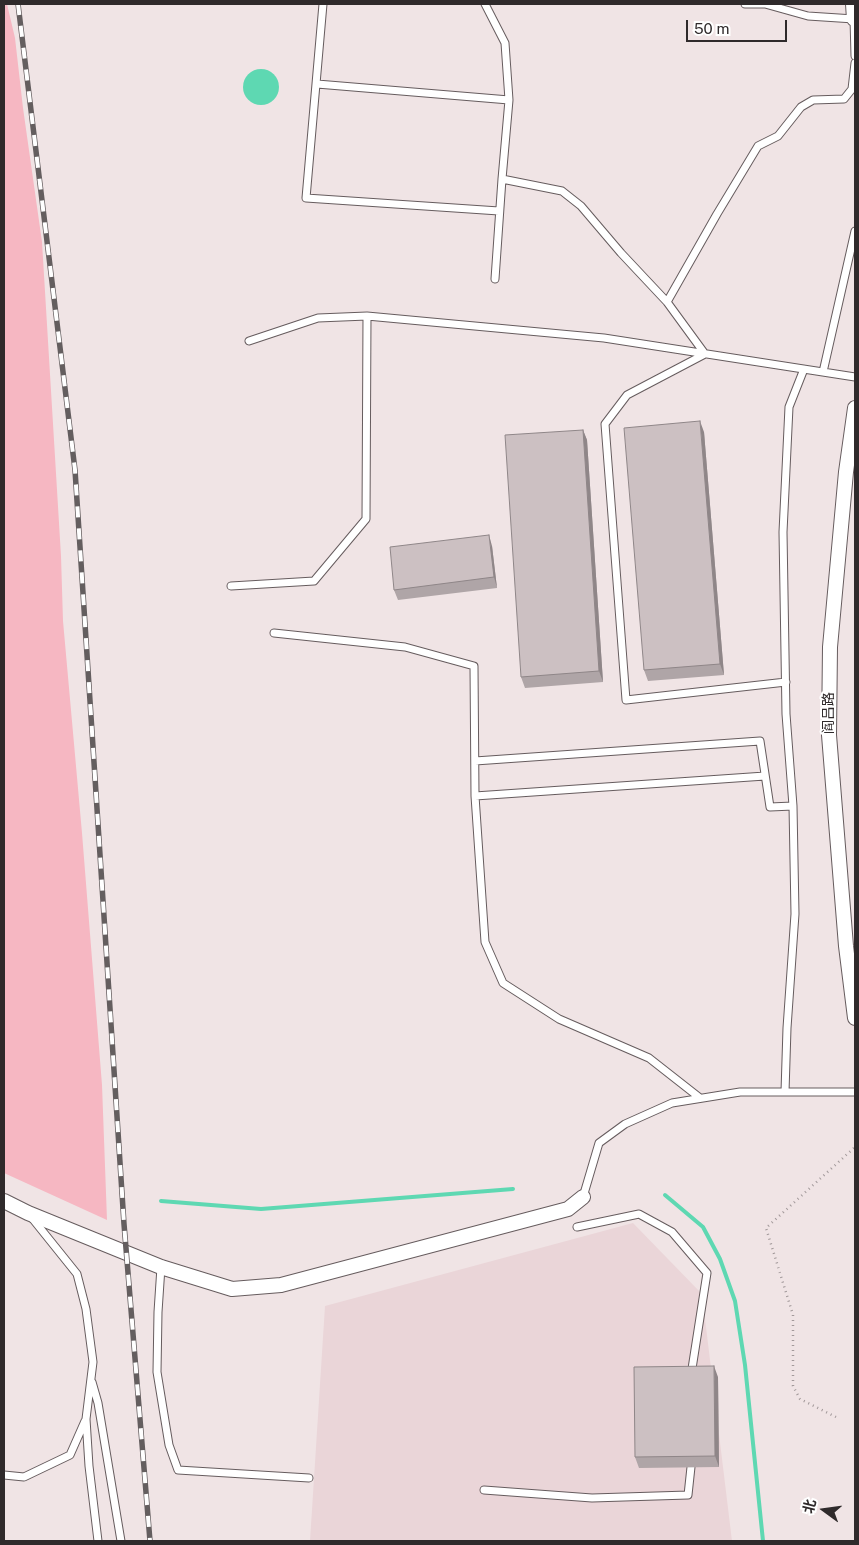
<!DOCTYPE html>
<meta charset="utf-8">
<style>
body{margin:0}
#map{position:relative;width:859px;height:1545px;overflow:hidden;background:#f0e4e5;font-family:"Public Sans","Noto Sans SC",sans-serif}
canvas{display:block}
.frame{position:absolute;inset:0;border:5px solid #2f2a2b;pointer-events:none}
.north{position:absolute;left:799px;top:1485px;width:50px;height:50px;-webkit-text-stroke:4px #fff;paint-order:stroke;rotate:284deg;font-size:14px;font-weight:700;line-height:20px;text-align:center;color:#2f2a2b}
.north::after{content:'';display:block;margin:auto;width:18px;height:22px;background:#2f2a2b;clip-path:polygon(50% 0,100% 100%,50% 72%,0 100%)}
.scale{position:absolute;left:686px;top:20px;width:101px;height:22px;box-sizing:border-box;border:2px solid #2f2a2b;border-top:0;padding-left:6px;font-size:15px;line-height:18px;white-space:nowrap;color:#2f2a2b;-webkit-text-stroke:4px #fff;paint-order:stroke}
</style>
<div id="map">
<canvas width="859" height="1545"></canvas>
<div class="frame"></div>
<div class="north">北</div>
<div class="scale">50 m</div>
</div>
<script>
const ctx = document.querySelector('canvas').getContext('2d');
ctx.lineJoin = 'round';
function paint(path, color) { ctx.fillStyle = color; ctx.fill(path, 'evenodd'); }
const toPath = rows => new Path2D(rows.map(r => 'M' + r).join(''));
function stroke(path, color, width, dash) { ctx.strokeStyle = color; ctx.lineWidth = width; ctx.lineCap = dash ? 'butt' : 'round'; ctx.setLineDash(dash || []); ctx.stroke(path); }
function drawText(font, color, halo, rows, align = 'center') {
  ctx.font = font + ' "Public Sans","Noto Sans SC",sans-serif'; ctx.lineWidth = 4; ctx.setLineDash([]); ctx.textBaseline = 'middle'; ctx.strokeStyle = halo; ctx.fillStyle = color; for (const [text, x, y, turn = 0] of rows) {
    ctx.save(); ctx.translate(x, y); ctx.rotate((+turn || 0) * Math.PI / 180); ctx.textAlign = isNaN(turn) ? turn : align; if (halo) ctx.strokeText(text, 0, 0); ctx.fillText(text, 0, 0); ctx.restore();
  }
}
paint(toPath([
 [633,1223,702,1294,732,1541,310,1541,325,1306]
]), '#ead5d8');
paint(toPath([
 [4,4,7,4,15,38,23,108,42,242,61,556,63,621,82,833,102,1085,107,1220,4,1173]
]), '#f6b7c2');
paint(toPath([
 '243 87a18 18 0 1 1 36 0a18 18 0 1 1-36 0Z'
]), '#5ed8b2');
stroke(toPath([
 [665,1195,703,1227,720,1259,735,1301,745,1365,763,1541],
 [161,1201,261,1209,513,1189]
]), '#5ed8b2', 4);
const lane = toPath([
 [323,4,306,198,499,211],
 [485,4,505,43,509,100,502,179,495,279],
 [745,4,765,4,808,16,854,19,855,56],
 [317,84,509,100],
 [502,179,562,191,581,206,621,253,667,302,705,354,627,395,605,424,626,700,786,682],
 [667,302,717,214,758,146,778,136,801,107,813,100,844,99,852,89,855,63],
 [249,341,318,318,367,316,604,338,855,377],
 [823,372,855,231],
 [231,586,314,581,366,519,367,316],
 [274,633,405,647,474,666,475,796,485,942,503,983,559,1019,649,1058,700,1098],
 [475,761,760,741,770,807,793,806],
 [475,796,765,776],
 [785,1092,787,1028,795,914,793,806,786,714,783,532,789,407,804,369],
 [583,1197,599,1143,625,1124,672,1103,740,1092,855,1092],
 [32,1218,77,1274,86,1309,93,1362,86,1419,89,1466,98,1541],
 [577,1227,639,1214,672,1232,707,1273,691,1375],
 [161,1267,158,1312,157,1372,169,1445,178,1470,309,1478],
 [92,1382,98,1403,121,1541],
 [4,1475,24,1477,70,1455,85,1421],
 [484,1490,592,1498,688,1495,691,1467]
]);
const street = toPath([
 [853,4,854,19,855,19],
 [855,408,846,472,830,647,829,735,846,946,855,1018],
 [4,1201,28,1213,161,1267,232,1289,281,1285,568,1209,583,1197]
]);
stroke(lane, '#665c5e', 9);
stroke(street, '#665c5e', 16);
stroke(toPath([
 [836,1417,800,1399,793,1386,793,1315,766,1228,855,1147]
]), '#a2999a', 2.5, [1, 4]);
stroke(lane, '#fff', 7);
stroke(street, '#fff', 14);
const rail = toPath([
 [18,4,75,470,124,1224,150,1541]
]);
stroke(rail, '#645e5f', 5.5);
stroke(rail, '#fff', 4, [11]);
paint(toPath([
 [583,430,587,440,603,682,525,688,521,677],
 [704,432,724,675,648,681,644,670],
 [492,546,497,588,398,600,394,590],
 [718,1377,719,1467,639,1468,635,1457]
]), '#afa5a7');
paint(toPath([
 [700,421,704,432,724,675,720,664],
 [583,430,587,440,603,682,599,671],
 [489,535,492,546,497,588,494,577],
 [714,1366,718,1377,719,1467,715,1456]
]), '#8f8688');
const building = toPath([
 [700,421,720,664,644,670,624,428,700,421],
 [583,430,599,671,521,677,505,435,583,430],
 [489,535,494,577,394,590,390,547,489,535],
 [714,1366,715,1456,635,1457,634,1367,714,1366]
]);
paint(building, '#ccc0c2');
stroke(building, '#8f8688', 1);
drawText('14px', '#2f2a2b', '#fff', [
 ["阎吕路",829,713,-90]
]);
</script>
